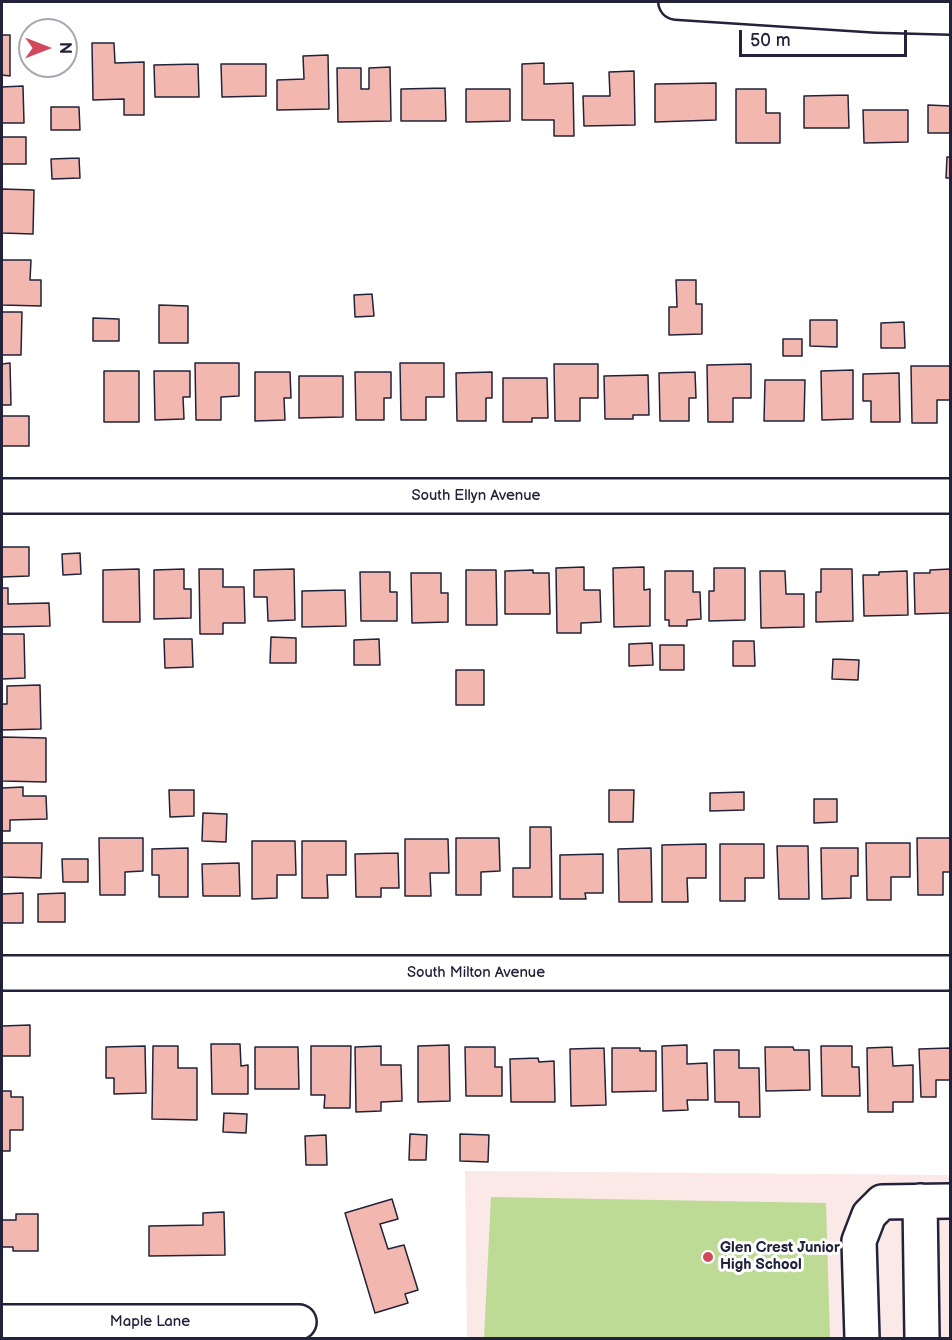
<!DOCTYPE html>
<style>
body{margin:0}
#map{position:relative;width:952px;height:1340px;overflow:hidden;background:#fff;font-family:"Balsamiq Sans",sans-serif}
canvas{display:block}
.frame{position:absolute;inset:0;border:3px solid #22223b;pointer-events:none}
.north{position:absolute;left:18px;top:18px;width:60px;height:60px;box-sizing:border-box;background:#fff;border:2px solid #a7a7b1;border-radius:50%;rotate:90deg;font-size:16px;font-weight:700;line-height:24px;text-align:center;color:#22223b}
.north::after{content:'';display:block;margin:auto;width:21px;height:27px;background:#d1495b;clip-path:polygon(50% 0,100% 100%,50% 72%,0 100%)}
.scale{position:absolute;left:739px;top:30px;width:168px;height:27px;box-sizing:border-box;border:3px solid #22223b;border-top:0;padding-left:8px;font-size:18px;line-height:21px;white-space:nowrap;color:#22223b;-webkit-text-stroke:4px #fff;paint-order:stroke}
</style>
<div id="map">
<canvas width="952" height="1340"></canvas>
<div class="frame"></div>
<div class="north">N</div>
<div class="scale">50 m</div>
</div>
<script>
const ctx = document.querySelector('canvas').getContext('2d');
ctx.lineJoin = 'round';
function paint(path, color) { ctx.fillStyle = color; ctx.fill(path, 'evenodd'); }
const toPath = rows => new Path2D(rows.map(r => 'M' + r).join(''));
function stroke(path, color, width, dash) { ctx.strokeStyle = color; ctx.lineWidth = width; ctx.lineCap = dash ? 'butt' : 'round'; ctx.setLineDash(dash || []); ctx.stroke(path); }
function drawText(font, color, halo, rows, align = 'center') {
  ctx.font = font + ' "Balsamiq Sans",sans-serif'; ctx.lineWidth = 6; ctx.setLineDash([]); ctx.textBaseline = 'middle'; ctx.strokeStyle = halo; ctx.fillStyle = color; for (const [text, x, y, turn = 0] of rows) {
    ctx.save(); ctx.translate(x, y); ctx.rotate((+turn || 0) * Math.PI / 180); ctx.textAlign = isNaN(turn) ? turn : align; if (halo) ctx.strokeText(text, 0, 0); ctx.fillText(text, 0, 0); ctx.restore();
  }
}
paint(toPath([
 [465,1171,950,1175,950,1338,467,1338]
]), '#fbe9e7');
paint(toPath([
 [491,1197,826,1203,830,1338,484,1338]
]), '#bddb94');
const building = toPath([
 [2,35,10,35,10,76,2,75,2,35],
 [92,43,114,43,115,63,144,62,144,115,124,115,124,99,93,100,92,43],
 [328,55,329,109,277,110,277,80,304,79,303,56,328,55],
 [544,63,544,84,573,83,574,136,554,136,554,120,522,120,522,64,544,63],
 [198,64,199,97,155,97,154,65,198,64],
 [221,64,266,64,266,96,222,97,221,64],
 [390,67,391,121,338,122,337,68,361,68,361,89,369,89,369,68,390,67],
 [634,71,635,125,584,126,583,96,610,96,609,72,634,71],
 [716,83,716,120,655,122,655,84,716,83],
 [23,86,24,123,2,123,2,87,23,86],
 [445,88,446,121,401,121,401,89,445,88],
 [466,89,510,89,510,121,466,122,466,89],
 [736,89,766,89,766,113,780,113,780,143,736,143,736,89],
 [848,95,849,128,804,128,804,96,848,95],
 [928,105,950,106,950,133,928,133,928,105],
 [51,107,79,107,80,130,51,130,51,107],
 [863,110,908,110,908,142,864,143,863,110],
 [2,137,26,137,26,164,2,164,2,137],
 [947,157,950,157,950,178,946,178,947,157],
 [79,158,80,178,52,179,51,159,79,158],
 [2,189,34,190,33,234,2,233,2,189],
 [2,260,31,260,30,280,41,280,41,306,2,305,2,260],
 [676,280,696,280,696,304,702,304,702,334,669,335,669,307,677,307,676,280],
 [372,294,374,316,355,317,354,295,372,294],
 [159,305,188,306,188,343,159,343,159,305],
 [2,312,22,312,21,355,2,355,2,312],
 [93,318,119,319,119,341,93,341,93,318],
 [810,320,837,320,837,347,810,346,810,320],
 [904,322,905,348,881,348,881,323,904,322],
 [783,339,802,339,802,356,783,356,783,339],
 [10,363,11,405,2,405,2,364,10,363],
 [195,363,239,363,239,396,221,397,221,420,196,420,195,363],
 [400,363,444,363,444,397,426,397,426,420,401,420,400,363],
 [554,364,598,364,598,398,580,398,580,421,555,421,554,364],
 [751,364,751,398,733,398,733,422,708,422,707,365,751,364],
 [911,366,950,366,950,400,937,400,937,423,912,423,911,366],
 [853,370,853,419,822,420,821,371,853,370],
 [104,371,139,371,139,422,104,422,104,371],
 [154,371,190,371,190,397,183,397,184,419,155,420,154,371],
 [255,372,290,372,291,398,284,398,285,420,255,421,255,372],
 [355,372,391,372,391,398,384,398,384,420,356,420,355,372],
 [492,372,492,398,486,398,486,421,457,421,456,373,492,372],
 [695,372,696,398,689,398,689,421,660,421,659,373,695,372],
 [899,373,900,422,871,422,871,401,863,401,863,374,899,373],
 [648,375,649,415,633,415,633,419,605,419,604,376,648,375],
 [299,376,343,376,343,417,299,418,299,376],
 [503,378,547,378,548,418,532,418,532,422,503,422,503,378],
 [765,380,805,380,804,421,764,421,765,380],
 [2,416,29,416,29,446,2,446,2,416],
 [2,547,29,547,29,576,2,577,2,547],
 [80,553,81,574,63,575,62,554,80,553],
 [584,567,584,590,600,590,601,622,581,623,581,633,557,633,556,568,584,567],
 [644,567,644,590,650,589,650,626,614,627,613,568,644,567],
 [714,568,745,568,745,620,709,621,709,591,714,591,714,568],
 [139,569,140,622,103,622,103,570,139,569],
 [184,569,184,589,191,589,191,618,154,619,154,570,184,569],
 [199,569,223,569,223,587,244,587,245,623,223,623,223,634,200,634,199,569],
 [294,569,295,620,268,621,267,597,254,597,254,570,294,569],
 [821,569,852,569,853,621,816,622,816,592,821,592,821,569],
 [950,569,950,613,915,614,914,573,930,573,930,570,950,569],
 [466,570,496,570,497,625,466,625,466,570],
 [533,570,533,573,549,573,550,614,505,614,505,571,533,570],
 [665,571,693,571,693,592,700,592,701,619,687,620,687,626,669,626,669,620,665,620,665,571],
 [760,571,785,571,786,594,804,594,804,627,761,628,760,571],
 [907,571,908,615,864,616,863,575,879,575,879,572,907,571],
 [360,572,390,572,390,592,397,592,397,621,361,621,360,572],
 [411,573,441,573,441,593,448,593,448,622,412,623,411,573],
 [2,588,8,588,8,604,49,603,50,626,2,627,2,588],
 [345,590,346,626,302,627,302,591,345,590],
 [2,634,24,634,25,678,2,679,2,634],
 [271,637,296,638,296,663,270,663,271,637],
 [164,639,192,639,193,667,165,668,164,639],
 [379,639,380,665,354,665,354,640,379,639],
 [733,641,754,641,755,666,733,666,733,641],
 [652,643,653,665,629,666,629,644,652,643],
 [660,645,684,645,684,670,660,670,660,645],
 [833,659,859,660,858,680,832,679,833,659],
 [456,670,484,670,484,705,456,705,456,670],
 [40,685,41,729,2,730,2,704,7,704,7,686,40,685],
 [2,737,46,738,46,782,2,781,2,737],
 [23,787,23,796,46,796,47,819,10,820,10,831,2,831,2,788,23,787],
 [169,790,194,790,194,816,170,817,169,790],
 [609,790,634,790,633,822,609,822,609,790],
 [744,792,744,810,710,811,710,793,744,792],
 [814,799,837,799,837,822,814,823,814,799],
 [203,813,227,814,226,842,202,841,203,813],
 [530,827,551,827,552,897,513,897,513,868,530,868,530,827],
 [99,838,143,838,143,871,125,872,125,895,100,895,99,838],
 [456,838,499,838,500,871,481,872,481,895,456,895,456,838],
 [917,838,950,838,950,872,943,872,943,895,918,895,917,838],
 [405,839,448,839,449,873,430,873,431,896,405,896,405,839],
 [252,841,295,841,296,875,277,875,277,898,252,899,252,841],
 [302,841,346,841,346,875,327,875,328,898,302,898,302,841],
 [2,843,42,843,41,878,2,877,2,843],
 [866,843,910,843,910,877,891,877,891,900,867,900,866,843],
 [706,844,706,878,687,878,688,902,662,902,662,845,706,844],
 [720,844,764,844,764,878,745,878,745,901,720,901,720,844],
 [777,846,808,846,809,899,779,899,777,846],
 [188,848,188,897,159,897,159,875,152,875,152,849,188,848],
 [651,848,652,902,619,902,618,849,651,848],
 [821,848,858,848,858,876,851,876,851,898,822,899,821,848],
 [398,853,399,888,381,888,381,897,356,897,355,854,398,853],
 [603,854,603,893,585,893,586,899,560,899,560,855,603,854],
 [62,859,88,859,88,882,63,882,62,859],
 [239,863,240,896,203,896,202,864,239,863],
 [23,893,23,923,2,923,2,894,23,893],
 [65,893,65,922,38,922,38,894,65,893],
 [30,1025,30,1056,2,1056,2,1026,30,1025],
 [211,1044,240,1044,241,1066,248,1065,248,1094,212,1094,211,1044],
 [449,1045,450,1101,418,1102,418,1046,449,1045],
 [687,1045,687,1064,707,1063,708,1100,687,1100,688,1110,663,1111,662,1046,687,1045],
 [145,1046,146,1093,114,1094,114,1078,106,1078,106,1047,145,1046],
 [153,1046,178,1046,178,1068,197,1068,197,1120,152,1119,153,1046],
 [311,1046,351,1046,350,1108,324,1108,325,1095,311,1095,311,1046],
 [381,1046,381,1065,401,1065,402,1101,381,1102,381,1111,356,1112,355,1047,381,1046],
 [821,1046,852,1046,852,1067,859,1067,860,1096,822,1096,821,1046],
 [255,1047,298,1047,299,1089,255,1089,255,1047],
 [465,1047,495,1047,495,1067,502,1067,502,1096,466,1096,465,1047],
 [765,1047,793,1047,794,1050,809,1050,810,1090,766,1091,765,1047],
 [892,1047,893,1066,913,1065,913,1102,893,1102,893,1112,868,1112,867,1048,892,1047],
 [604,1048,606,1105,571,1106,570,1049,604,1048],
 [612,1048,640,1048,640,1051,656,1051,656,1091,612,1092,612,1048],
 [950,1048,950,1080,936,1080,936,1097,921,1097,919,1049,950,1048],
 [714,1050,739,1050,739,1068,759,1068,760,1117,739,1117,739,1102,715,1102,714,1050],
 [538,1058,539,1062,554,1061,555,1102,511,1102,510,1059,538,1058],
 [2,1091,11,1091,11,1097,23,1097,23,1130,10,1130,10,1151,2,1151,2,1091],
 [224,1113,247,1114,246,1133,223,1132,224,1113],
 [410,1134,427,1135,426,1160,409,1160,410,1134],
 [460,1134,489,1135,488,1162,460,1161,460,1134],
 [326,1135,327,1165,306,1165,305,1136,326,1135],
 [392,1199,398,1219,380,1224,388,1249,404,1245,418,1290,405,1294,408,1303,375,1313,345,1213,392,1199],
 [224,1212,225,1255,149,1256,149,1226,203,1225,203,1213,224,1212],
 [16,1214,38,1214,38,1251,13,1251,13,1247,2,1247,2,1220,16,1220,16,1214]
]);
paint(building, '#f2b7af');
stroke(building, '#22223b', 1.5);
const minor = toPath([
 [676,2,877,15,950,17],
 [2,496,950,496],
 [2,973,950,973],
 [920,1201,922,1338],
 [2,1322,299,1322],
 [862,1338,859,1241,869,1215,882,1202,950,1201]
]);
stroke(minor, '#22223b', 38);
stroke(minor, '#fff', 33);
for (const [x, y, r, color] of [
 [708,1257,6,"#d1495b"]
]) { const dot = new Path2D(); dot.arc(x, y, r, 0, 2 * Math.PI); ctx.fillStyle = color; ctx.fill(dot); stroke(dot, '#fff', 2); }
drawText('15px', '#22223b', '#fff', [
 ["South Ellyn Avenue",476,496],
 ["South Milton Avenue",476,973],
 ["Maple Lane",150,1322]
]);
drawText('bold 15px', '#22223b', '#fff', [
 ["Glen Crest Junior",720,1248],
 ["High School",720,1265]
], 'left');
</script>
